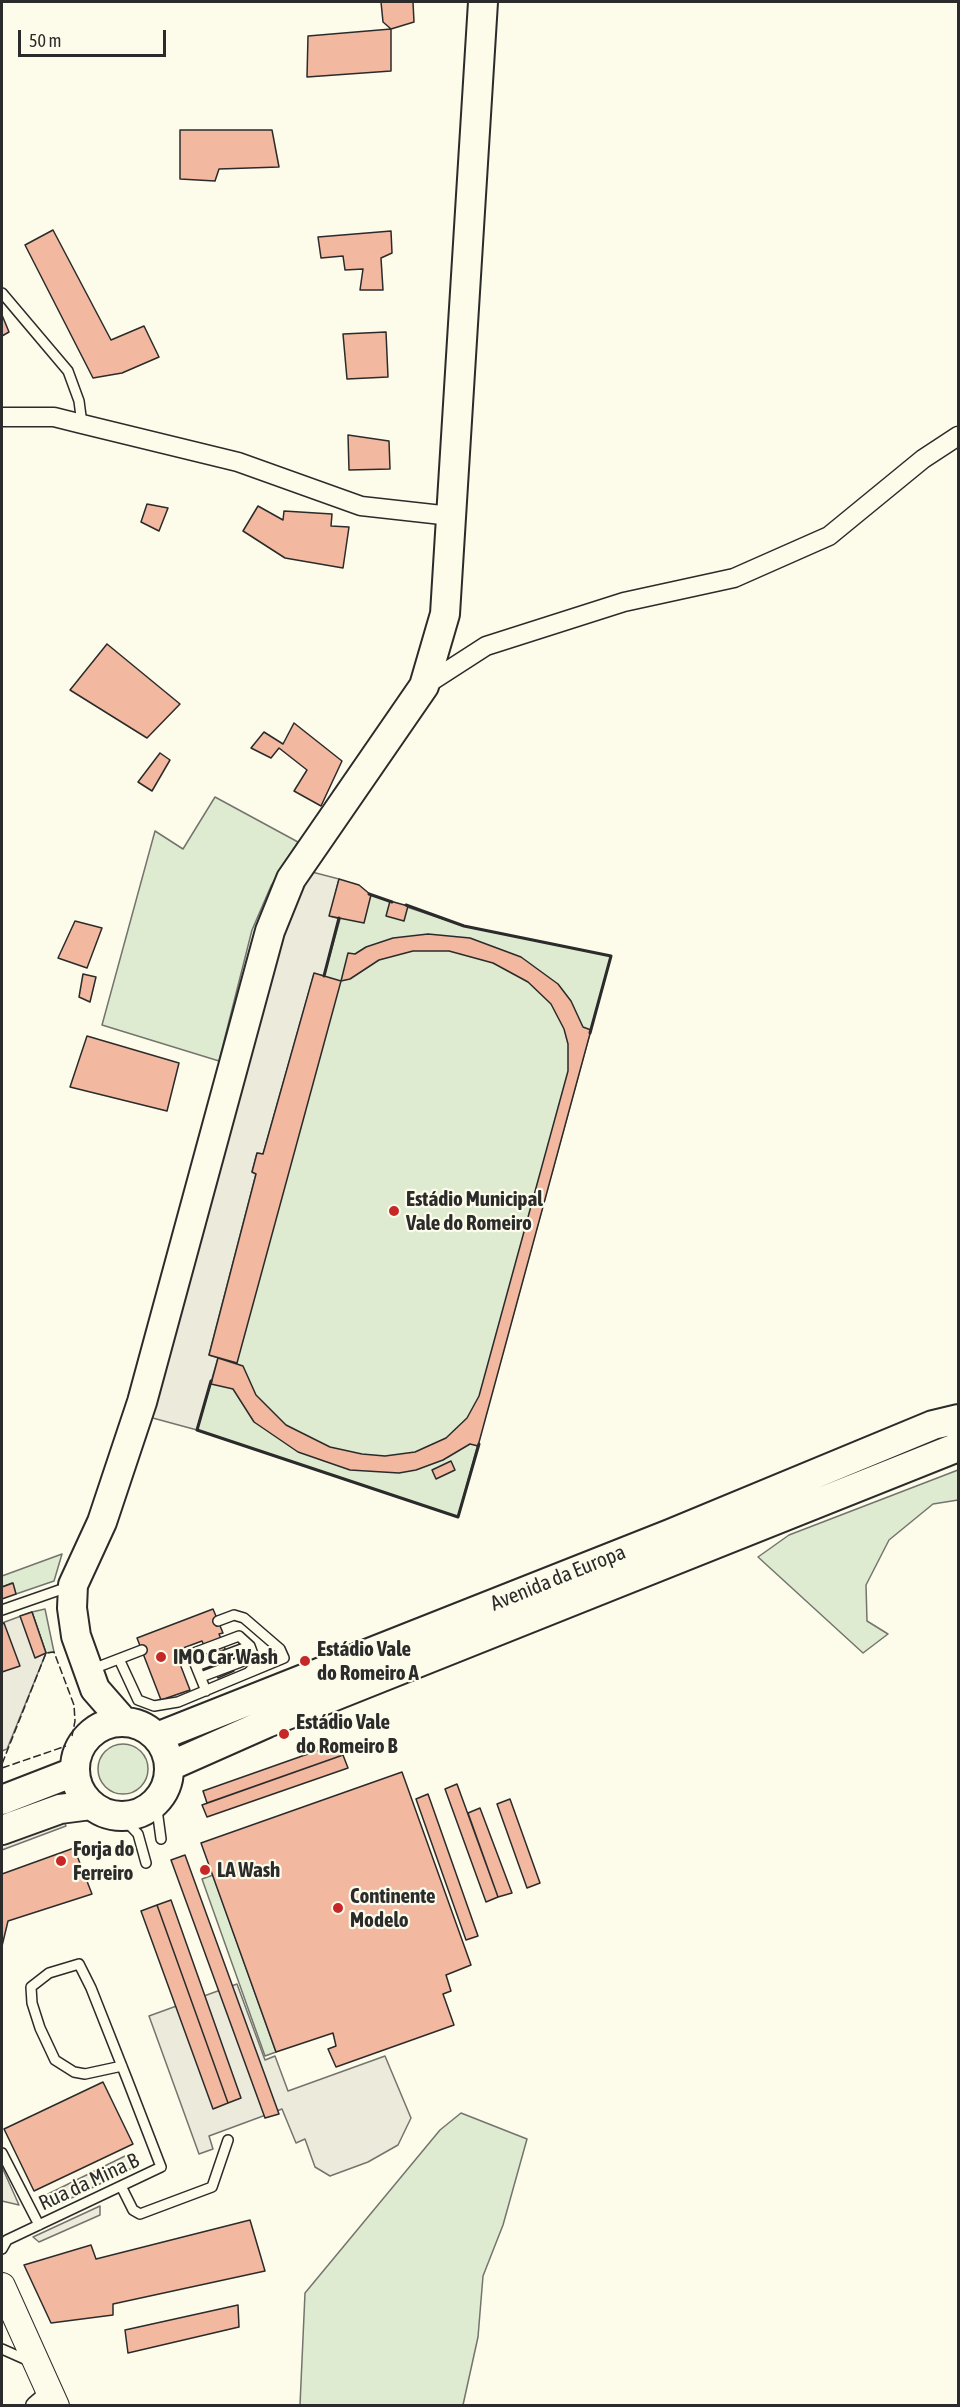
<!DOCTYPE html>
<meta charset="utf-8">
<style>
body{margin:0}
#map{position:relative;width:960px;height:2407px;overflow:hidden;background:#fdfbea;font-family:"Asap Condensed",sans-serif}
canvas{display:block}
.frame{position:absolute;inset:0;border:3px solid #2b2b2b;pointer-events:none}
.scale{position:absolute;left:18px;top:30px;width:148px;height:27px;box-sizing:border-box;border:3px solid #2b2b2b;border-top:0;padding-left:8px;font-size:18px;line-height:21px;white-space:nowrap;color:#2b2b2b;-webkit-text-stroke:4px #fdfbea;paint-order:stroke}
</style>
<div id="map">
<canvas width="960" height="2407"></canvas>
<div class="frame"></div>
<div class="scale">50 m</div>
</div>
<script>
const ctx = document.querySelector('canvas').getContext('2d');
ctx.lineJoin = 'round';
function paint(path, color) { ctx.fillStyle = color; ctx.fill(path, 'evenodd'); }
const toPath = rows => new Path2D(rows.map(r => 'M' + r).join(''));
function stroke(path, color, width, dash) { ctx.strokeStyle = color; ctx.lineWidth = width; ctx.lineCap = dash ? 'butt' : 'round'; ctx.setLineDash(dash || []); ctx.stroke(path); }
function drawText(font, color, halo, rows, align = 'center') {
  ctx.font = font + ' "Asap Condensed",sans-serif'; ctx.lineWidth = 4.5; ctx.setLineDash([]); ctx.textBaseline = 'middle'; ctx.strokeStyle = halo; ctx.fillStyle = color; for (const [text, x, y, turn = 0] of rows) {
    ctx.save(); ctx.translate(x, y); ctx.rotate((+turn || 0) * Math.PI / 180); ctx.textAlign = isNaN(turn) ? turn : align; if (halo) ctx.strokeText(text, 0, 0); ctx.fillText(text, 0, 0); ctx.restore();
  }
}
const green = toPath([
 [215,797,298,842,271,886,252,930,219,1061,102,1025,155,831,183,849,215,797],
 [371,895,464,926,611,956,458,1517,197,1430,218,1358,209,1355,256,1174,252,1172,257,1153,263,1154,314,973,340,918,329,916,371,895],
 [958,1470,958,1500,933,1504,889,1540,866,1585,867,1621,888,1634,863,1653,758,1557,789,1535,958,1470],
 [62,1554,54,1581,16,1594,12,1583,2,1587,2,1576,62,1554],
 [45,1609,54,1652,46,1653,32,1612,45,1609],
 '98 1769a25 25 0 1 1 50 0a25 25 0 1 1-50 0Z',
 [213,1875,276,2052,265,2056,202,1879,213,1875],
 [461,2113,527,2139,503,2225,483,2276,478,2337,463,2405,300,2405,305,2293,440,2130,461,2113]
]);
paint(green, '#deebd1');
stroke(green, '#74746e', 1.5);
const parking = toPath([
 [312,872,339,879,330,916,340,919,324,976,314,974,263,1154,257,1153,252,1172,256,1174,209,1355,218,1358,197,1430,149,1417,282,931,305,880,312,872],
 [32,1612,46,1653,7,1749,2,1751,2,1623,32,1612],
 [63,1819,66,1826,2,1850,2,1841,63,1819],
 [237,1984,265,2060,275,2056,288,2091,385,2056,411,2118,398,2145,368,2162,330,2176,315,2167,305,2139,296,2143,282,2109,209,2136,213,2149,199,2154,149,2016,237,1984],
 [127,2155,134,2167,55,2206,48,2194,127,2155],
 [2,2167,19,2205,2,2201,2,2167],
 [100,2206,100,2215,39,2242,33,2237,100,2206]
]);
paint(parking, '#eceadb');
stroke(parking, '#74746e', 1.5);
const building = toPath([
 [381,2,413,2,414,22,391,29,383,22,381,2],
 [391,29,391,71,307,77,308,36,391,29],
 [180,130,272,130,279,167,219,169,215,181,180,179,180,130],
 [53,230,111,340,144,326,159,357,122,373,93,378,25,245,53,230],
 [391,231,392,253,381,258,383,290,360,290,363,269,345,270,343,256,321,258,318,237,391,231],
 [2,315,9,332,2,336,2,315],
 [386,332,388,377,347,379,343,334,386,332],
 [348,435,389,441,390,469,349,470,348,435],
 [147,504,168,508,159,531,141,522,147,504],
 [258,506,283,520,284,511,332,514,331,526,349,527,343,568,285,558,243,531,258,506],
 [107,644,180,704,147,738,70,690,107,644],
 [294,723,342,761,321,806,294,791,307,770,279,748,271,758,251,748,264,732,283,744,294,723],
 [160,753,170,760,152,791,138,782,160,753],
 [339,879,359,885,371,895,364,923,329,916,339,879],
 [390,901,408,906,404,921,386,916,390,901],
 [75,921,102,928,87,968,58,958,75,921],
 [428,934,470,938,521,957,558,984,571,1001,583,1027,591,1030,478,1446,470,1444,443,1460,416,1470,399,1473,350,1470,298,1452,254,1422,233,1389,211,1384,218,1358,243,1366,256,1395,286,1425,330,1447,362,1454,385,1456,415,1452,446,1438,467,1418,479,1396,568,1071,568,1044,564,1029,551,1004,528,982,493,963,449,951,413,951,379,960,350,979,341,981,348,953,355,954,366,947,393,938,428,934],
 [314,973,341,981,237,1363,209,1355,256,1174,252,1172,257,1153,263,1154,314,973],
 [83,974,96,977,90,1002,79,997,83,974],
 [87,1036,179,1063,167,1111,70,1087,87,1036],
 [451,1461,455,1470,436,1479,432,1470,451,1461],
 [13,1583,16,1594,2,1599,2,1587,13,1583],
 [213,1609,223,1633,219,1634,234,1671,218,1678,202,1641,175,1651,190,1690,161,1700,137,1638,213,1609],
 [32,1612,46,1653,35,1658,20,1616,32,1612],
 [4,1623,20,1666,2,1672,2,1624,4,1623],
 [339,1743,343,1755,207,1803,203,1791,339,1743],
 [343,1755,348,1768,207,1817,202,1805,343,1755],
 [402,1772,471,1965,446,1975,451,1991,443,1994,454,2025,336,2067,328,2049,336,2046,333,2033,276,2052,201,1843,402,1772],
 [457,1784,498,1897,486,1902,445,1789,457,1784],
 [428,1794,478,1936,466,1940,416,1799,428,1794],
 [510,1799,540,1883,527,1888,497,1804,510,1799],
 [480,1808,512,1893,498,1897,468,1813,480,1808],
 [74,1848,92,1894,8,1921,2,1946,2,1874,74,1848],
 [185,1855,279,2114,265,2118,171,1860,185,1855],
 [171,1900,241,2098,228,2103,157,1905,171,1900],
 [157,1905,228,2103,213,2109,141,1911,157,1905],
 [103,2082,133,2144,34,2191,4,2129,103,2082],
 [250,2220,265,2271,113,2304,113,2315,51,2323,24,2265,91,2245,96,2259,250,2220],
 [238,2305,239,2327,128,2353,125,2330,238,2305]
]);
paint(building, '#f2b8a0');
stroke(building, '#2b2b2b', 1.5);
const lane = toPath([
 [2,293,68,371,79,401,82,424],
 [2,1610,68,1587],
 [119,1659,138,1700,154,1706,178,1702,284,1658,280,1649,244,1618,234,1615,218,1621],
 [196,1666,250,1646],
 [90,1670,142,1650],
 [201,1677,254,1657],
 [206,1691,191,1654,239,1636,250,1646,254,1657,256,1665,249,1672],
 [156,1802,161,1839],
 [121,1816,138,1834,146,1863],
 [2,2153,39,2225],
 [121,2186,133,2210,140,2214,212,2187,228,2140],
 [2,2249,7,2240,161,2167,127,2079,91,1988,79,1964,49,1973,31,1987,32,2003,40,2028,55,2060,74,2072,85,2074,122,2066],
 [2,2349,29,2361]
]);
const street = toPath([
 [2,417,54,417,82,424,238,462,361,506,451,516],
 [424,686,486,646,624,602,734,578,829,536,923,459,958,436],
 [35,2406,50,2393]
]);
const secondary = toPath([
 [2,2286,56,2406]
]);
const primary = toPath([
 [123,1721,95,1689,76,1636,72,1608,73,1585,102,1522,142,1402,270,931,291,879,424,686,445,614,483,2],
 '75 1769a47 47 0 1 1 94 0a47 47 0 1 1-94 0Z',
 [157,1737,670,1534,933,1425,958,1419],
 [170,1766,267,1723,958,1447],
 [2,1800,74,1772],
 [2,1830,60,1809,91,1805]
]);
stroke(lane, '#2b2b2b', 12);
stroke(street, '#2b2b2b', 21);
stroke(secondary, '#2b2b2b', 28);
stroke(primary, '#2b2b2b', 32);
stroke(lane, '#fdfbea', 9);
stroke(street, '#fdfbea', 18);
stroke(secondary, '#fdfbea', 26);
stroke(primary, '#fdfbea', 28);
stroke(toPath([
 [2,1764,46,1653,54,1652,74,1705,75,1721,72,1736],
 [2,1768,66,1746]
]), '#2b2b2b', 1.5, [8, 3]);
stroke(toPath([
 [369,894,392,902],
 [406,905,464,926,611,956,590,1033],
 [324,976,339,918],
 [211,1381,197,1430,458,1517,479,1444]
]), '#2b2b2b', 3);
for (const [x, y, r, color] of [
 [394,1211,6,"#c62828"],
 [161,1657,6,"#c62828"],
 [305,1661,6,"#c62828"],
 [284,1734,6,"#c62828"],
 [61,1861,6,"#c62828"],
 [205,1870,6,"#c62828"],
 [338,1908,6,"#c62828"]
]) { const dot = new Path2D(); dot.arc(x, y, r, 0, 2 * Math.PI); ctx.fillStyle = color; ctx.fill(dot); stroke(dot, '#fdfbea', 2); }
drawText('bold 21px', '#2b2b2b', '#fdfbea', [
 ["Estádio Municipal",406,1199],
 ["Vale do Romeiro",406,1223],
 ["Estádio Vale",317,1649],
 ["do Romeiro A",317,1673],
 ["IMO Car Wash",173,1657],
 ["Estádio Vale",296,1722],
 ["do Romeiro B",296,1746],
 ["Forja do",73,1849],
 ["Ferreiro",73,1873],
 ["LA Wash",217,1870],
 ["Continente",350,1896],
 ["Modelo",350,1920]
], 'left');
drawText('21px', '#2b2b2b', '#fdfbea', [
 ["Avenida da Europa",558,1578,-22],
 ["Rua da Mina B",89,2182,-25]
]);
</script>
